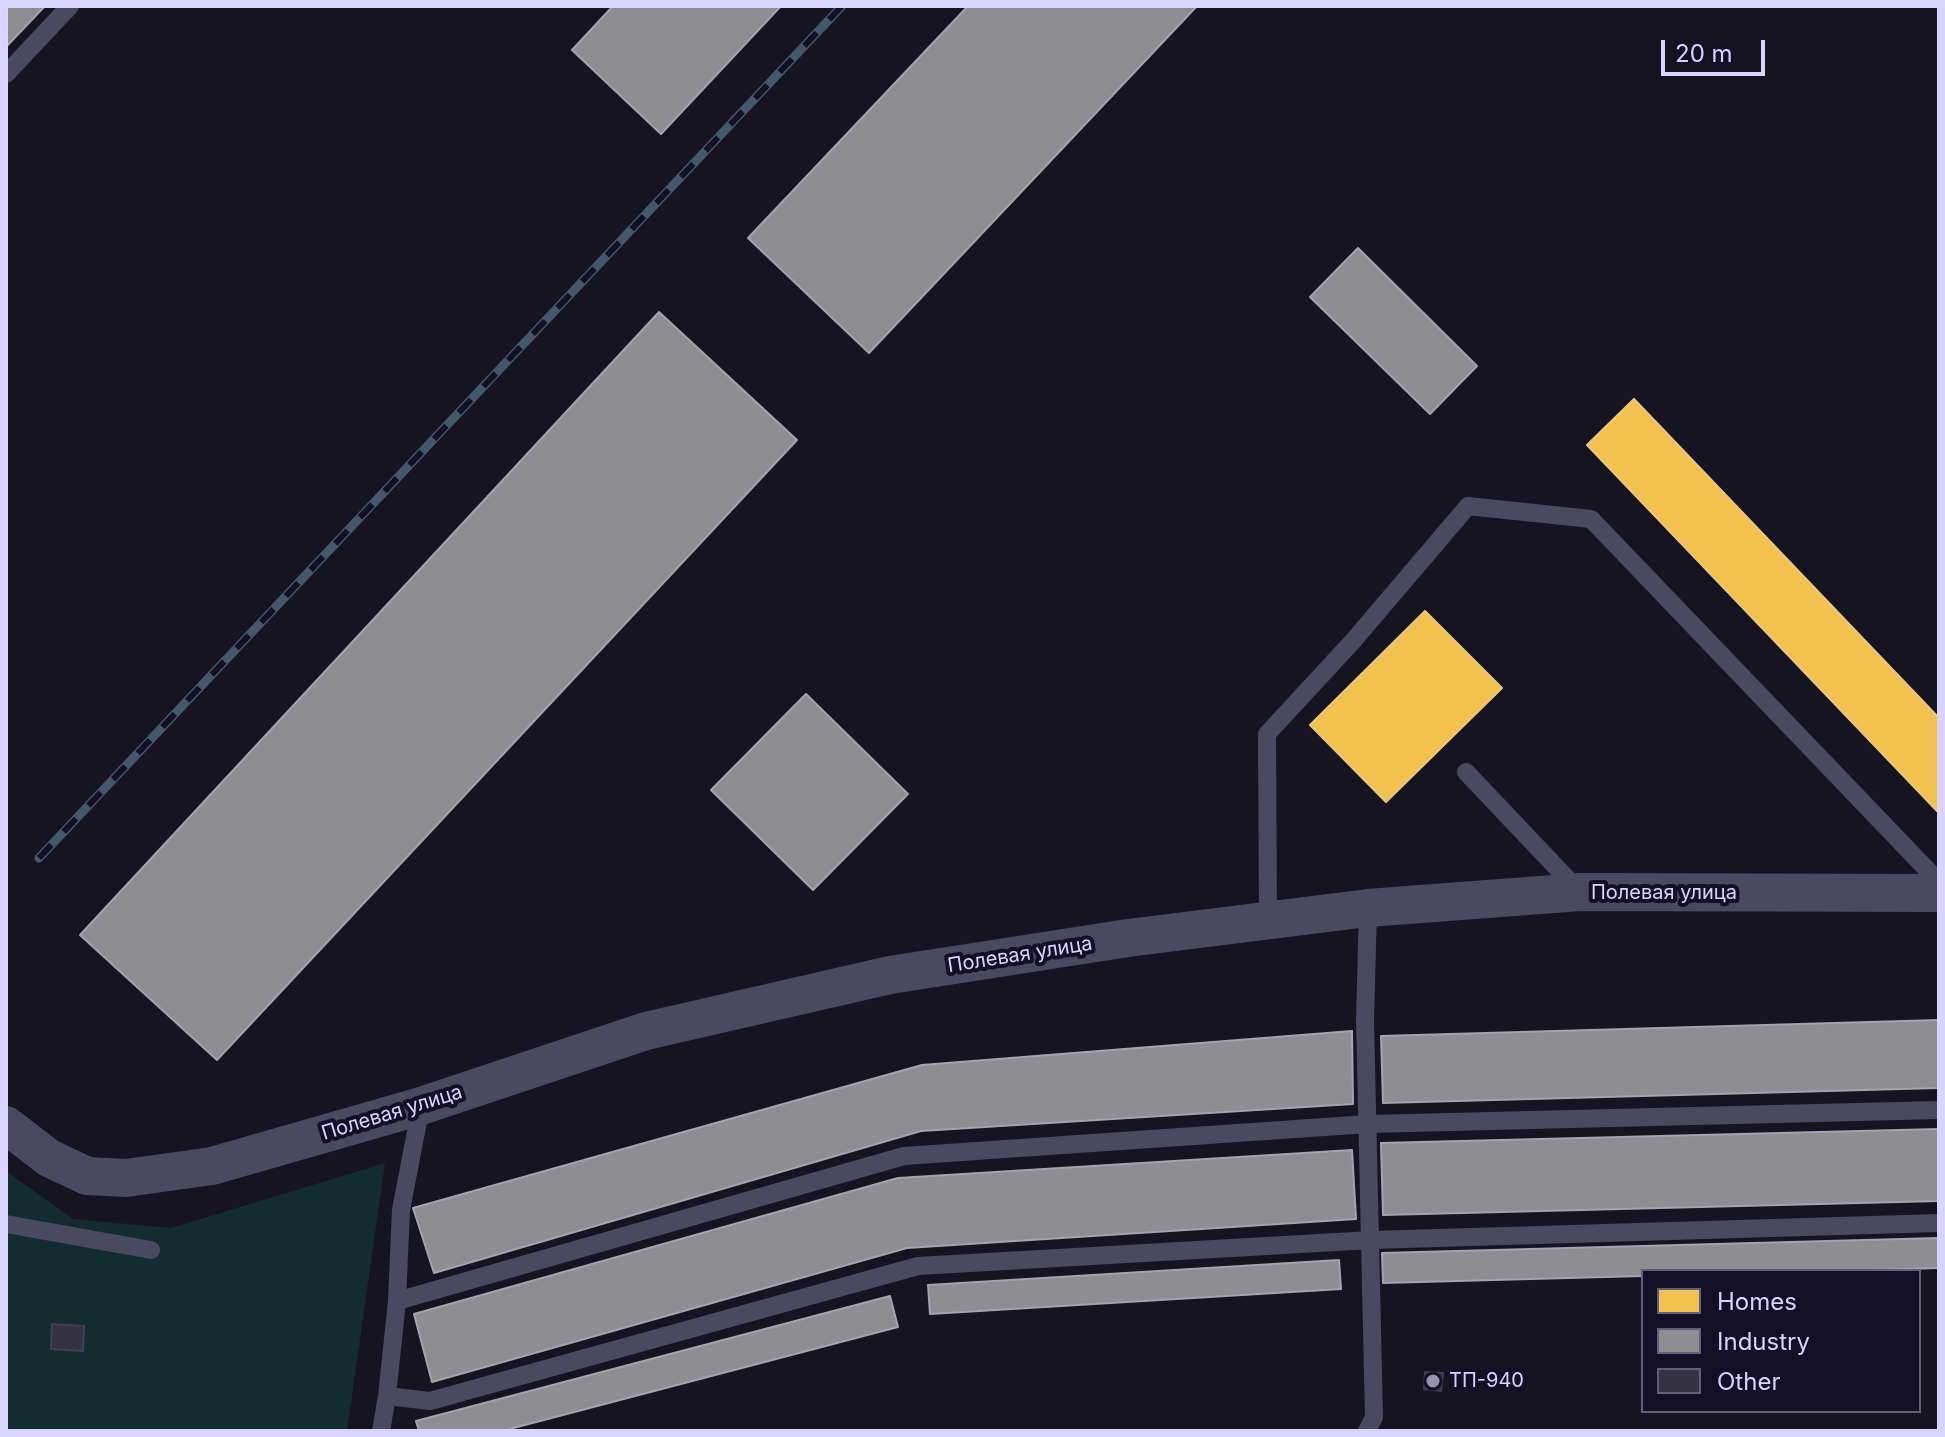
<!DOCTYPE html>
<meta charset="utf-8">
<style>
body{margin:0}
#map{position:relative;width:1945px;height:1437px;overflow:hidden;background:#161421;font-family:Inter,sans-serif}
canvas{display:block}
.frame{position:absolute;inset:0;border:8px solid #d9d4ff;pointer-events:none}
.legend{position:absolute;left:1641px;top:1269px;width:280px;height:144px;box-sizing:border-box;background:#130f26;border:2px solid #625e7d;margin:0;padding:10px 14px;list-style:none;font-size:24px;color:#d9d4ff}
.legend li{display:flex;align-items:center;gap:16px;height:40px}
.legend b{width:40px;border:2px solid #625e7d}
.scale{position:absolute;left:1661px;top:40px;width:104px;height:36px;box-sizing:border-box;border:4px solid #d9d4ff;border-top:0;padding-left:10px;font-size:24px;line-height:28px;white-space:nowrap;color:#d9d4ff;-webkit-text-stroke:6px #130f26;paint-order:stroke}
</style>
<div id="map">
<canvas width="1945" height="1437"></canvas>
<div class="frame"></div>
<ul class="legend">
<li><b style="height:22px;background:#f2c14e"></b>Homes</li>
<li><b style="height:22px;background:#8d8d92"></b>Industry</li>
<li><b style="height:22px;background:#343243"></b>Other</li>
</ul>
<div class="scale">20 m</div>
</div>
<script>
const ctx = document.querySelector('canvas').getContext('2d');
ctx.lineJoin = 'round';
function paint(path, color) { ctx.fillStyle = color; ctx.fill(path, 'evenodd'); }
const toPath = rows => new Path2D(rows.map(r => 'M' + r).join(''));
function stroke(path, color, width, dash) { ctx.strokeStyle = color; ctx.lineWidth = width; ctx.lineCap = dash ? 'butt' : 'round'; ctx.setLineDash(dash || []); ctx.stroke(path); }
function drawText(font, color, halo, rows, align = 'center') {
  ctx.font = font + ' Inter,sans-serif'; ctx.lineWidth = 8; ctx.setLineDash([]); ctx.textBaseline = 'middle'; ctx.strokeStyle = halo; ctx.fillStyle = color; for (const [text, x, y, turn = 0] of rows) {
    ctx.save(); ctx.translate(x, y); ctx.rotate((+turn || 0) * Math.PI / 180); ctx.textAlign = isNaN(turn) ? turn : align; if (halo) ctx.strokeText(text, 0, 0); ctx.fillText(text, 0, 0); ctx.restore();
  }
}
paint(toPath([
 [385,1163,347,1431,6,1431,6,1171,73,1219,171,1228]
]), '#132c2d');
const homes = toPath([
 [1634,399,1939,718,1938,812,1587,445,1634,399],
 [1425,611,1502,688,1386,802,1310,725,1425,611]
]);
paint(homes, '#f2c14e');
stroke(homes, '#eac783', 2);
const industry = toPath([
 [6,6,45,6,6,47,6,6],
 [613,6,781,6,661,134,572,50,613,6],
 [968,6,1197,6,869,353,748,238,968,6],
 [1358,248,1477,366,1430,414,1310,297,1358,248],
 [659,312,797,440,217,1060,80,935,659,312],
 [806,694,908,794,813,890,711,790,806,694],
 [1939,1020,1939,1088,1383,1103,1381,1036,1939,1020],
 [1352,1031,1353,1104,921,1131,434,1273,413,1208,922,1065,1352,1031],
 [1939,1129,1939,1201,1383,1215,1381,1143,1939,1129],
 [1352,1150,1356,1219,907,1248,432,1382,414,1314,898,1178,1352,1150],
 [1939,1238,1939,1268,1842,1271,1643,1271,1643,1276,1383,1283,1382,1253,1939,1238],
 [1339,1260,1341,1289,930,1314,928,1285,1339,1260],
 [890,1296,898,1327,502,1431,419,1431,416,1421,890,1296]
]);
paint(industry, '#8d8d92');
stroke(industry, '#a4a2b3', 2);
const building = toPath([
 [52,1324,84,1326,83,1351,51,1349,52,1324],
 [1425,1372,1443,1373,1441,1391,1424,1389,1425,1372]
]);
paint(building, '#343243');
stroke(building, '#433f54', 2);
stroke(toPath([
 [6,74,70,6],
 [1466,772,1578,890],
 [1268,921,1267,734,1353,641,1468,506,1591,519,1939,882],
 [6,1224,151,1250],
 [397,1301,401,1210,421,1106],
 [387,1396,430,1401,918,1266,1371,1240,1939,1223],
 [381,1431,387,1396,397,1301,904,1156,1368,1124,1939,1110],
 [1367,1431,1374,1417,1365,1020,1368,908]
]), '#4a4962', 18);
stroke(toPath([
 [6,1125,49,1158,87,1176,126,1178,212,1166,421,1106,646,1031,890,975,1128,938,1368,908,1580,892,1939,893]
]), '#4a4962', 38);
const rail = toPath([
 [39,858,842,6]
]);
stroke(rail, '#43596b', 9);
stroke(rail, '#130f26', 6, [18]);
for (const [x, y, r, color] of [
 [1433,1381,8,"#9591b1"]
]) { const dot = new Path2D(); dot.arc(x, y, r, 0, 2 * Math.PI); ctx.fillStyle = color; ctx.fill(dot); stroke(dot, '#130f26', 3); }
drawText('20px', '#d9d4ff', '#130f26', [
 ["Полевая улица",1664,893],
 ["Полевая улица",1020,955,-9],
 ["Полевая улица",392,1113,-17]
]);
drawText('20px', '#d9d4ff', '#130f26', [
 ["ТП-940",1449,1381]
], 'left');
</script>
